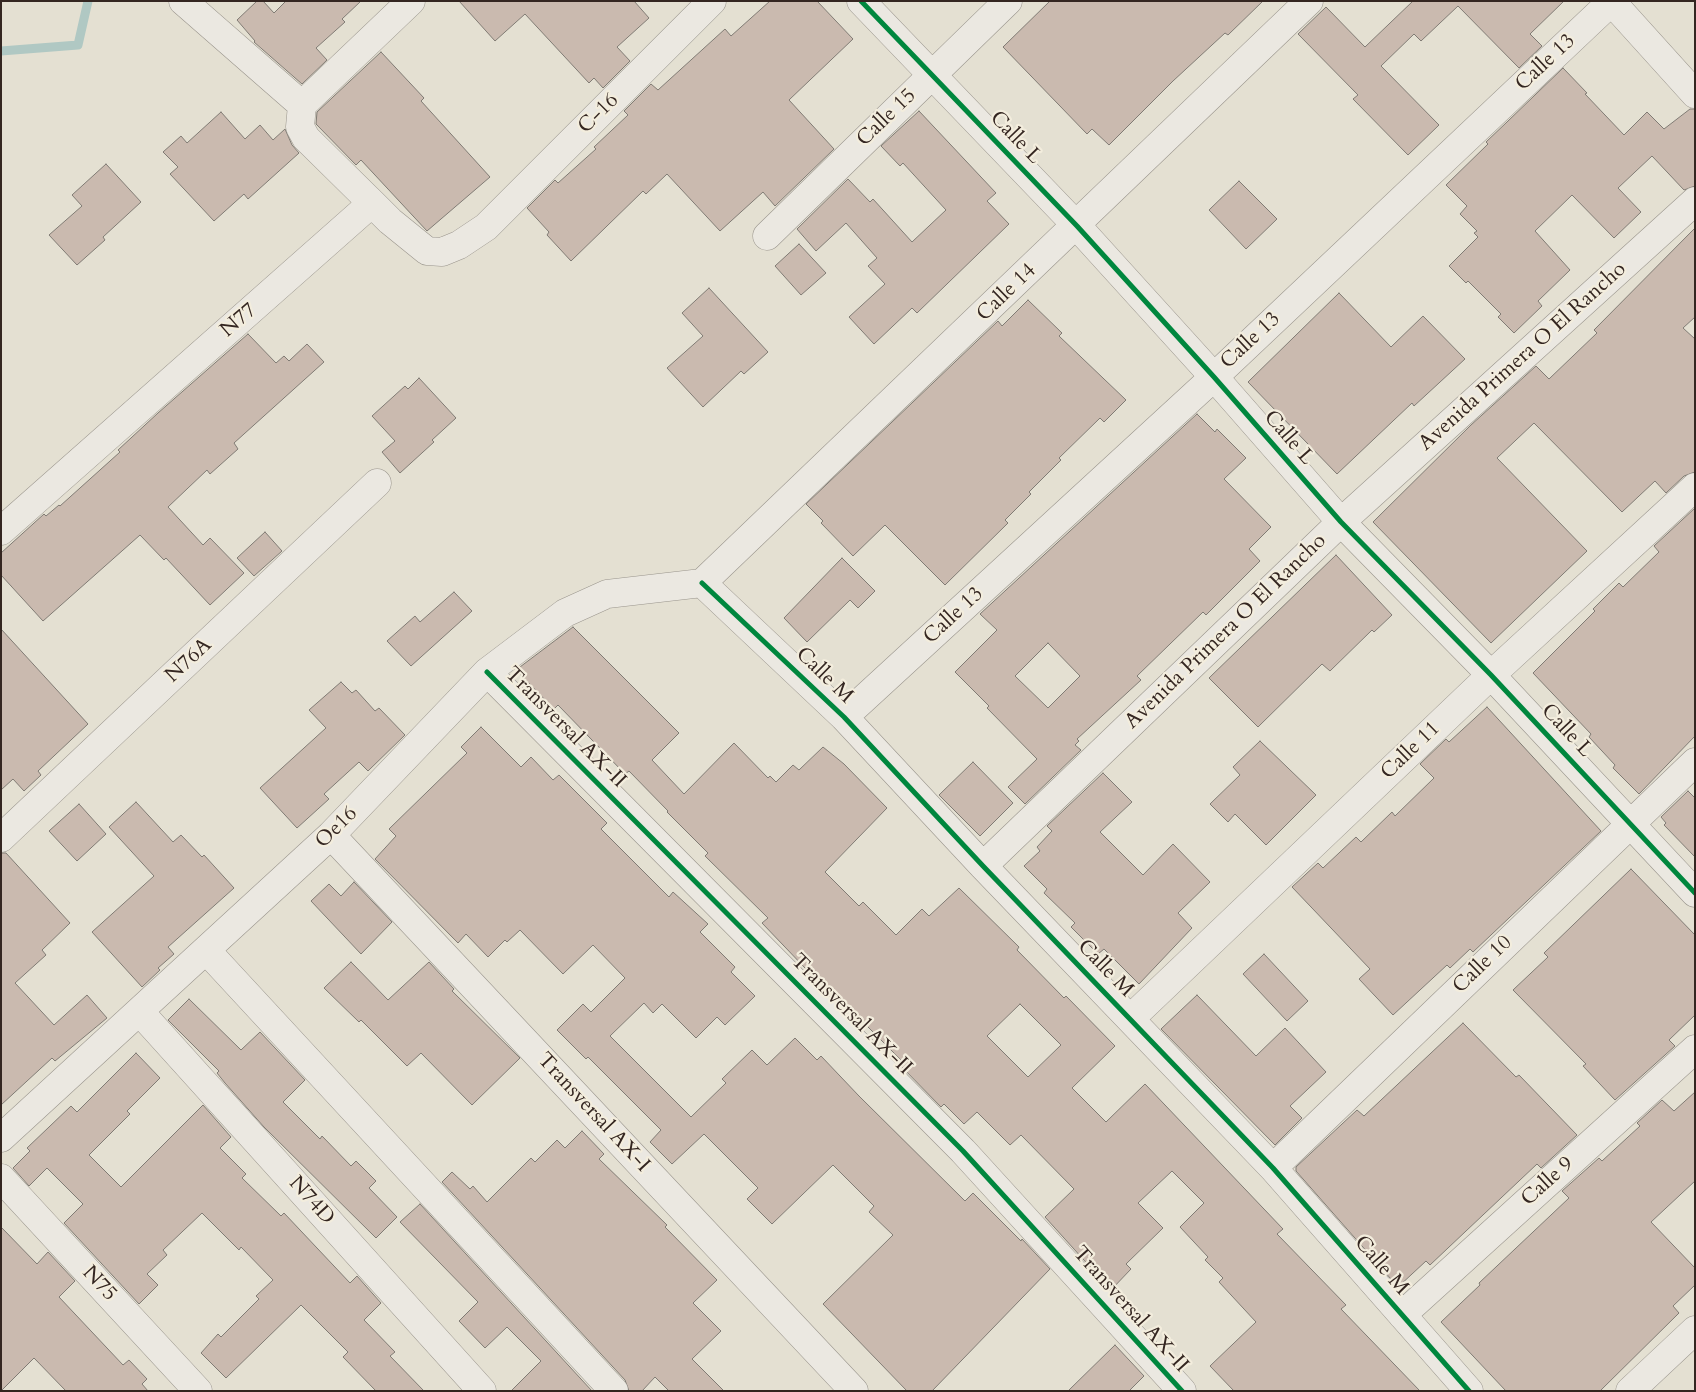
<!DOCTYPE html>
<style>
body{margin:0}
#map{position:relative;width:1696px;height:1392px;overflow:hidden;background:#e4e0d2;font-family:Cardo,serif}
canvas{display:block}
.frame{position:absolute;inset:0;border:2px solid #342621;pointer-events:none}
</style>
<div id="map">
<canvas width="1696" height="1392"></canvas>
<div class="frame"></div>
</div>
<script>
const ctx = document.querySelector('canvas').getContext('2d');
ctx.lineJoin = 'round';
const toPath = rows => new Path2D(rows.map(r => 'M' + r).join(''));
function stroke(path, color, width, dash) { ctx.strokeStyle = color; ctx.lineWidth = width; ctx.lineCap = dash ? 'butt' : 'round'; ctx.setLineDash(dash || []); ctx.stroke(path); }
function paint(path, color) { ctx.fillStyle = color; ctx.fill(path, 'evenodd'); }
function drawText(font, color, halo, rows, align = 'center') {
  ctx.font = font + ' Cardo,serif'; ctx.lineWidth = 4.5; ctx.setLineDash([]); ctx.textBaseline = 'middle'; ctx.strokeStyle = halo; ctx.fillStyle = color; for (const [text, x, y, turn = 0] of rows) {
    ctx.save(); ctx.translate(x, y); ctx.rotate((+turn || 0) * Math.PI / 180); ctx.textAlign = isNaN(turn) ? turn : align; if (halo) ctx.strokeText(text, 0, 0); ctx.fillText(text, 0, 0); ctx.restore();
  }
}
stroke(toPath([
 [1,51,78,45,88,1]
]), '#b0c8c3', 9);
const building = toPath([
 [257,1,263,1,274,13,286,1,361,1,342,19,345,22,316,48,327,60,302,84,254,42,255,41,237,20,257,1],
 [459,1,634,1,649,18,617,47,630,61,603,88,594,78,589,83,525,14,495,41,459,1],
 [770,1,817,1,853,39,789,100,834,149,775,206,763,192,720,231,667,174,646,194,643,191,571,261,547,235,549,232,527,208,555,180,558,183,596,149,594,147,628,115,624,111,651,84,658,90,725,29,731,36,770,1],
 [1050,1,1263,1,1228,35,1225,33,1173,81,1109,145,1092,129,1087,134,1003,47,1050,1],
 [1413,1,1564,1,1530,34,1542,46,1519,68,1458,6,1421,41,1414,34,1381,66,1439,125,1408,155,1353,99,1358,95,1298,34,1326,7,1365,47,1413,1],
 [381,52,424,98,421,101,490,177,427,231,361,160,356,165,316,124,317,112,381,52],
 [1563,68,1587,93,1585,94,1624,135,1647,112,1664,129,1690,109,1695,109,1695,186,1684,190,1652,156,1618,188,1641,212,1614,238,1572,195,1535,231,1570,270,1538,301,1542,306,1514,333,1498,317,1501,314,1468,281,1466,283,1449,266,1478,237,1474,233,1477,231,1460,214,1467,206,1446,185,1488,144,1486,142,1507,122,1563,68],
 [919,111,996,193,987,201,1009,224,917,313,912,308,874,344,849,317,885,284,868,266,877,258,846,223,816,251,797,229,848,179,870,202,873,199,912,242,946,210,903,163,900,166,881,146,919,111],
 [221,112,245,139,260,125,273,140,285,129,292,145,299,153,248,199,244,194,214,221,170,174,178,167,163,152,181,136,187,143,221,112],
 [106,164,141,202,103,237,105,240,77,265,49,235,82,206,72,195,106,164],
 [1239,181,1277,219,1246,249,1209,210,1239,181],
 [1695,228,1695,317,1683,328,1695,339,1695,472,1684,476,1666,493,1655,481,1622,512,1534,423,1497,458,1587,551,1491,643,1373,522,1471,425,1536,366,1549,379,1597,333,1594,330,1695,228],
 [799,244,826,273,801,295,775,266,799,244],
 [709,288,768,352,744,374,741,371,703,407,667,368,703,336,682,313,709,288],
 [1339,293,1391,347,1423,316,1465,359,1414,406,1412,403,1337,474,1248,382,1339,293],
 [1028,300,1062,333,1059,336,1126,400,1104,422,1100,418,1059,458,1061,460,1029,492,1031,494,1005,520,1008,523,945,585,885,525,853,556,821,523,823,521,806,504,998,321,1002,326,1028,300],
 [248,334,276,363,284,356,289,361,307,344,324,362,234,443,238,449,210,474,207,470,168,507,203,545,210,538,244,573,210,605,166,558,164,560,140,535,43,621,1,575,1,553,44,514,46,516,59,505,60,506,120,452,118,450,158,413,248,334],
 [419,378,456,418,432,440,434,442,400,473,382,452,395,441,372,416,405,386,408,389,419,378],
 [1197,414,1215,432,1217,429,1246,458,1224,479,1271,527,1249,549,1260,561,1206,615,1203,612,1137,676,1141,680,1077,739,1079,741,1075,745,1081,750,1025,804,1008,787,1037,759,987,708,989,706,955,672,997,630,980,614,1197,414],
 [1048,643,1080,676,1048,708,1015,676,1048,643],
 [1695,508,1695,736,1639,794,1613,768,1615,765,1589,737,1591,734,1533,673,1595,611,1593,609,1619,583,1623,587,1659,552,1654,546,1695,508],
 [265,532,282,551,254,576,237,558,265,532],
 [1336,555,1392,615,1374,632,1372,630,1330,671,1322,664,1258,727,1209,678,1336,555],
 [842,558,875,591,858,608,850,600,807,642,784,618,842,558],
 [454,592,472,611,411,666,387,641,415,616,420,622,454,592],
 [573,627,679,733,652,760,684,794,734,743,768,778,770,776,776,782,793,765,799,770,823,747,844,764,887,808,825,872,859,906,863,902,896,935,922,909,929,916,959,888,1019,947,1017,950,1064,998,1066,996,1115,1046,1072,1088,1106,1122,1145,1084,1283,1229,1277,1234,1346,1305,1341,1309,1420,1391,1234,1391,1210,1366,1256,1322,1219,1282,1223,1278,1205,1260,1208,1257,1180,1227,1204,1203,1172,1171,1138,1203,1163,1228,1126,1264,1131,1269,1111,1290,1045,1217,1074,1189,1021,1135,1010,1145,977,1112,964,1124,944,1104,941,1107,898,1063,901,1060,830,989,827,991,762,923,768,918,705,856,708,853,667,812,668,811,629,771,625,774,558,705,554,709,516,670,573,627],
 [1020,1004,1061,1045,1028,1077,987,1036,1020,1004],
 [1,629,88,724,38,771,41,775,24,791,13,779,1,790,1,629],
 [341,682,352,693,356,690,375,711,379,708,405,735,368,771,359,762,324,794,329,799,297,828,260,788,326,728,309,710,341,682],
 [1487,707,1601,831,1473,952,1470,949,1450,968,1447,965,1393,1015,1359,979,1370,969,1292,887,1318,863,1323,868,1356,837,1361,842,1392,812,1395,816,1434,778,1420,764,1446,739,1449,742,1487,707],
 [481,727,521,767,531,757,553,780,559,775,607,823,601,829,669,897,673,892,708,924,700,932,735,967,731,972,755,996,725,1025,717,1017,696,1038,662,1004,653,1013,644,1003,610,1036,691,1117,726,1083,722,1079,752,1050,767,1065,795,1038,817,1060,821,1056,859,1096,965,1201,973,1193,1021,1241,1022,1239,1050,1269,932,1391,907,1391,823,1304,893,1235,869,1212,874,1206,833,1165,772,1224,747,1199,758,1188,704,1134,672,1164,650,1142,661,1130,588,1057,586,1059,557,1030,583,1004,591,1012,625,978,593,945,563,974,520,930,507,942,505,940,488,957,466,934,458,943,375,859,396,836,389,829,467,753,461,747,481,727],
 [1260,741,1316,795,1266,845,1235,814,1228,822,1210,804,1240,775,1233,767,1260,741],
 [973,762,1013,803,980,836,939,795,973,762],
 [1103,773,1132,802,1100,832,1143,875,1173,844,1210,882,1178,913,1192,928,1139,984,1104,949,1098,954,1071,927,1075,923,1044,893,1047,889,1024,866,1040,851,1037,847,1052,831,1047,826,1103,773],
 [1688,791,1695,798,1695,857,1664,825,1666,823,1661,817,1688,791],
 [136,802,173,842,181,835,202,857,204,855,234,888,168,947,174,954,158,968,160,970,142,987,92,932,154,876,109,827,136,802],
 [79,804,106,834,77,861,49,831,79,804],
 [1,853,6,853,70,923,42,950,46,955,15,983,54,1025,87,995,107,1018,55,1061,52,1058,1,1105,1,853],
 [1631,869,1695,935,1695,1015,1669,1040,1675,1046,1615,1100,1583,1066,1586,1064,1513,990,1548,957,1544,953,1631,869],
 [354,882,392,922,361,954,311,901,329,884,341,896,354,882],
 [1264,954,1308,1001,1287,1021,1243,974,1264,954],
 [351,962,388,1000,429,962,454,989,452,991,520,1058,472,1105,421,1053,407,1066,361,1020,359,1022,324,988,351,962],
 [1197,995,1256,1056,1285,1028,1326,1072,1290,1106,1302,1118,1275,1145,1161,1029,1197,995],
 [189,999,241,1050,260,1032,305,1080,283,1102,320,1139,322,1136,351,1166,356,1161,376,1181,369,1188,397,1217,376,1238,264,1127,225,1083,217,1073,219,1071,168,1020,189,999],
 [1463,1023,1516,1077,1519,1075,1577,1135,1541,1168,1537,1164,1430,1265,1426,1261,1398,1287,1296,1171,1296,1167,1357,1110,1364,1116,1463,1023],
 [136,1053,160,1078,127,1111,130,1114,89,1155,121,1187,203,1105,231,1137,220,1148,246,1174,242,1178,281,1216,284,1213,350,1283,357,1276,381,1303,364,1320,395,1352,390,1356,424,1391,376,1391,343,1357,348,1352,301,1305,226,1378,201,1353,218,1334,221,1337,259,1299,256,1296,273,1280,241,1247,239,1250,202,1213,163,1250,167,1255,147,1274,158,1285,139,1304,64,1223,83,1204,47,1168,29,1186,13,1168,30,1151,27,1148,71,1106,77,1112,136,1053],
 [1695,1092,1695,1181,1651,1222,1695,1268,1695,1285,1673,1306,1679,1313,1600,1391,1506,1391,1441,1322,1480,1285,1479,1283,1569,1198,1562,1191,1599,1158,1602,1161,1640,1126,1637,1123,1662,1100,1674,1111,1695,1092],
 [582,1131,604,1154,599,1159,667,1225,665,1227,717,1280,693,1303,721,1331,692,1359,724,1391,669,1391,655,1377,642,1391,629,1391,625,1380,442,1182,452,1172,470,1189,473,1186,487,1202,531,1158,535,1162,557,1140,565,1148,582,1131],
 [420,1204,592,1391,511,1391,541,1361,507,1327,485,1348,459,1321,478,1302,400,1222,420,1204],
 [1,1227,37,1264,48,1252,75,1281,59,1297,123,1365,129,1360,147,1379,142,1384,148,1391,66,1391,34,1358,1,1391,1,1227],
 [1115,1345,1144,1376,1129,1391,1068,1391,1115,1345]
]);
paint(building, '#cabaaf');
stroke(building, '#807b74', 1);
const minor = toPath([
 [183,1,302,105],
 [861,1,1077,226,1214,377,1341,522,1491,675,1695,893],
 [1611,1,1695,94],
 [372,203,306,138,300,127,302,105,411,1],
 [767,236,1008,1],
 [1,531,372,203,390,221,427,251,442,252,459,245,486,227,712,1],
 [702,583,844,717,983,866,1273,1168,1469,1391],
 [702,583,1309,1],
 [487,672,963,1151,1182,1391],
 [844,717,1214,377,1611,2],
 [331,835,854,1391],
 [1,838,377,483],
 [983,866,1341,522,1695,201],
 [206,950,614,1391],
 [140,1012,482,1391],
 [1130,1019,1491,675,1695,487],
 [1,1138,331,835,487,672,565,613,607,594,702,583],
 [1273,1168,1695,762],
 [1,1178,198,1391],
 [1402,1315,1695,1049],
 [1630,1391,1695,1330]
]);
stroke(minor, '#99948c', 29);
stroke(minor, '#ebe8e1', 28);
stroke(toPath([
 [861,1,1077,226,1214,377,1341,522,1491,675,1695,893],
 [702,583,844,717,983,866,1273,1168,1469,1391],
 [487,672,963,1151,1182,1391]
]), '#00873e', 5);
drawText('21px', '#342621', '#f3eddd', [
 ["Calle 13",1546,63,-43],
 ["C-16",599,114,-45],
 ["Calle 15",887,118,-44],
 ["Calle L",1015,138,46],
 ["Calle 14",1007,293,-44],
 ["N77",239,321,-41],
 ["Calle 13",1251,341,-43],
 ["Avenida Primera O El Rancho",1523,357,-42],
 ["Calle L",1288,438,49],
 ["Calle 13",954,616,-43],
 ["Avenida Primera O El Rancho",1226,632,-44],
 ["N76A",189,661,-43],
 ["Calle M",824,676,44],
 ["Transversal AX-II",565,728,45],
 ["Calle L",1566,731,47],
 ["Calle 11",1411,751,-44],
 ["Oe16",337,828,-45],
 ["Calle 10",1483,965,-44],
 ["Calle M",1105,969,46],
 ["Transversal AX-II",851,1015,45],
 ["Transversal AX-I",593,1113,47],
 ["Calle 9",1548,1182,-42],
 ["N74D",311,1201,48],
 ["Calle M",1381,1266,49],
 ["N75",99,1284,47],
 ["Transversal AX-II",1130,1310,48]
]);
</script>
